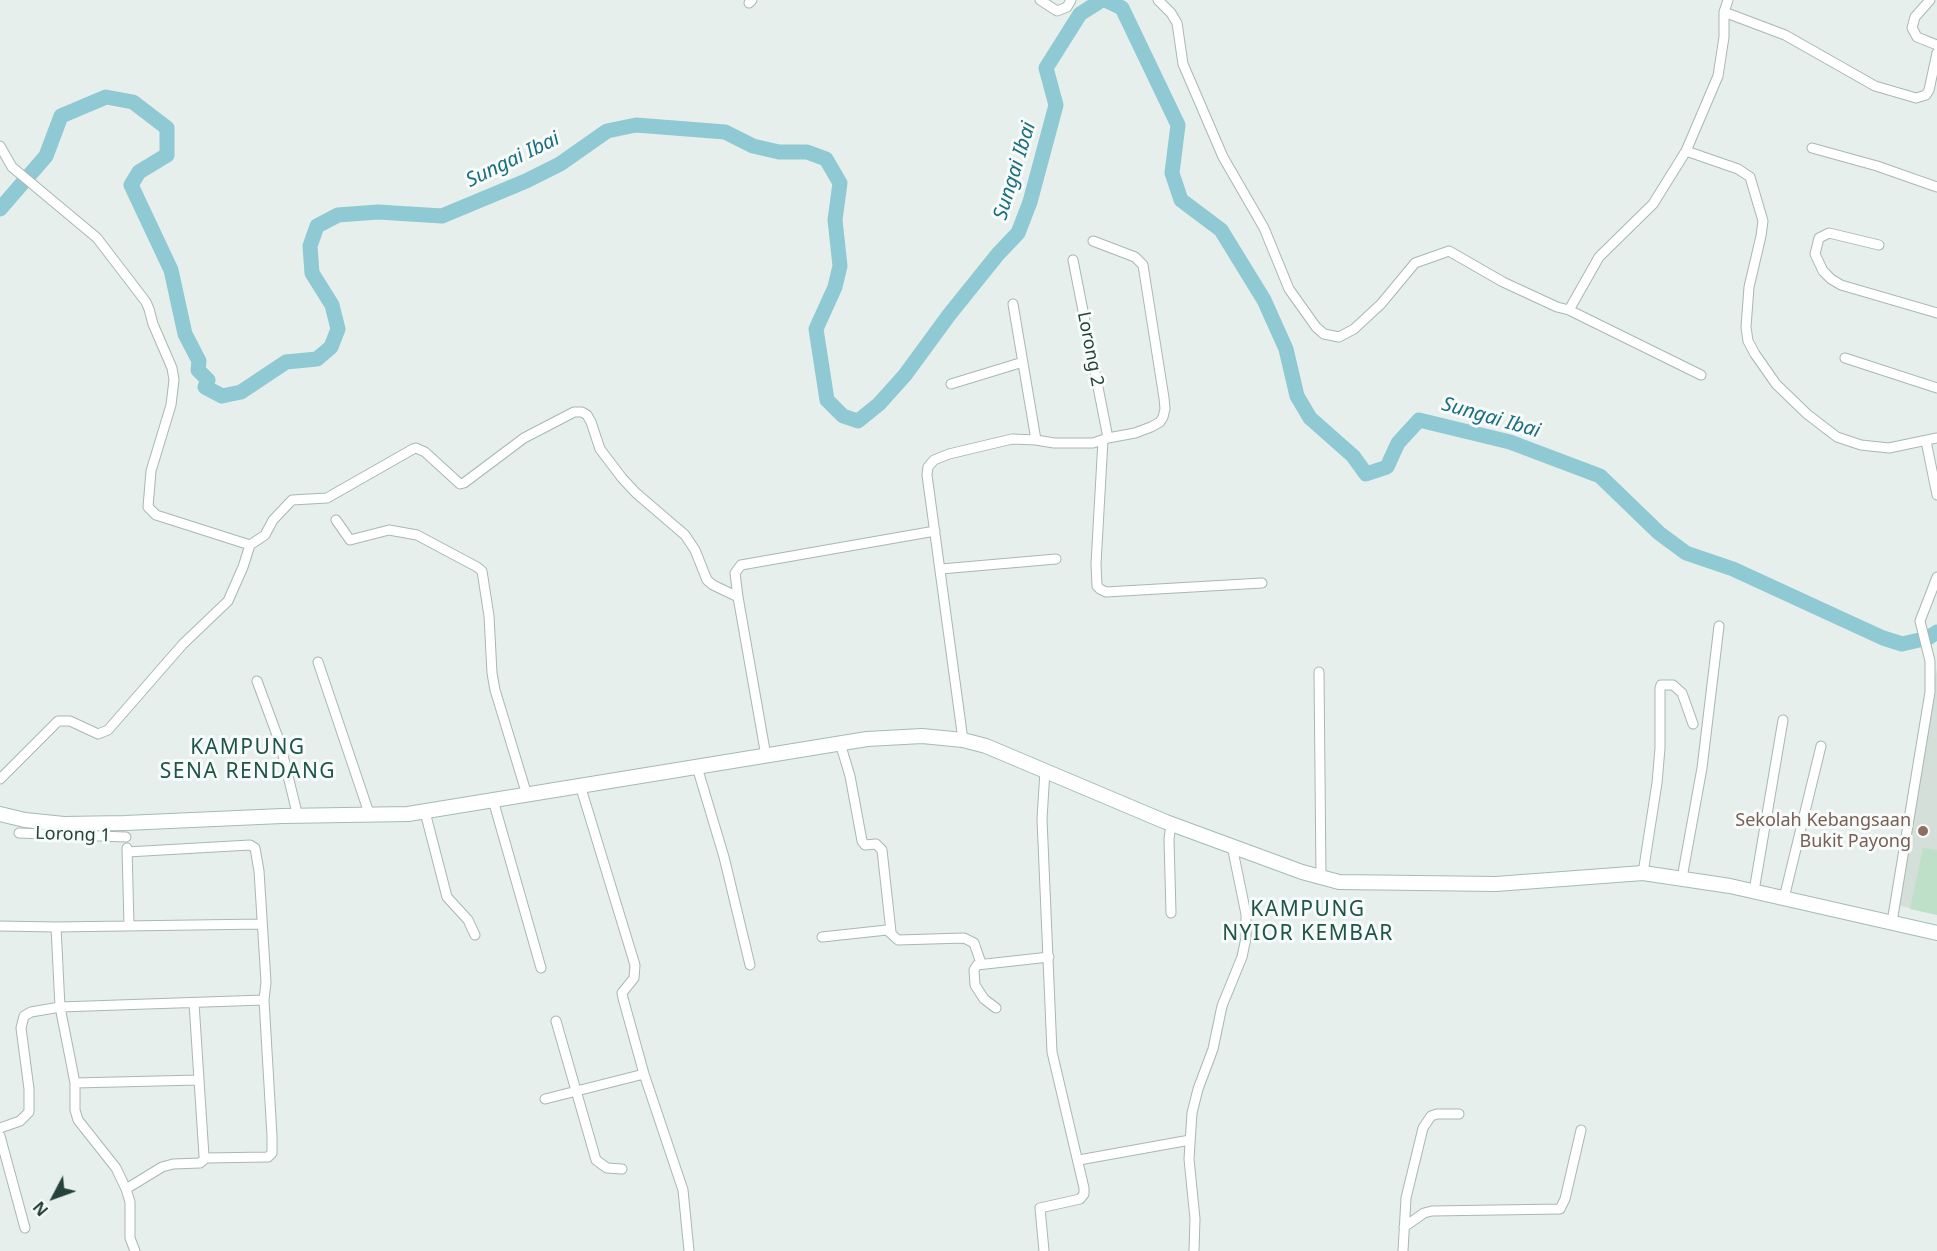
<!DOCTYPE html>
<style>
body{margin:0}
#map{position:relative;width:1937px;height:1251px;overflow:hidden;background:#e6efeb;font-family:"Noto Sans",sans-serif}
canvas{display:block}
.north{position:absolute;left:24px;top:1167px;width:60px;height:60px;-webkit-text-stroke:4px #f7fbf9;paint-order:stroke;rotate:229deg;font-size:16px;font-weight:700;line-height:24px;text-align:center;color:#24423a}
.north::after{content:'';display:block;margin:auto;width:21px;height:27px;background:#24423a;clip-path:polygon(50% 0,100% 100%,50% 72%,0 100%)}
</style>
<div id="map">
<canvas width="1937" height="1251"></canvas>
<div class="north">N</div>
</div>
<script>
const ctx = document.querySelector('canvas').getContext('2d');
ctx.lineJoin = 'round';
function paint(path, color) { ctx.fillStyle = color; ctx.fill(path, 'evenodd'); }
const toPath = rows => new Path2D(rows.map(r => 'M' + r).join(''));
function stroke(path, color, width, dash) { ctx.strokeStyle = color; ctx.lineWidth = width; ctx.lineCap = dash ? 'butt' : 'round'; ctx.setLineDash(dash || []); ctx.stroke(path); }
function drawText(font, color, halo, rows, align = 'center') {
  ctx.font = font + ' "Noto Sans",sans-serif'; ctx.lineWidth = 6; ctx.setLineDash([]); ctx.textBaseline = 'middle'; ctx.strokeStyle = halo; ctx.fillStyle = color; for (const [text, x, y, turn = 0] of rows) {
    ctx.save(); ctx.translate(x, y); ctx.rotate((+turn || 0) * Math.PI / 180); ctx.textAlign = isNaN(turn) ? turn : align; if (halo) ctx.strokeText(text, 0, 0); ctx.fillText(text, 0, 0); ctx.restore();
  }
}
paint(toPath([
 [1937,668,1937,915,1897,905]
]), '#d4dfda');
paint(toPath([
 [1923,848,1937,850,1937,915,1910,909]
]), '#bfe0c8');
stroke(toPath([
 [1105,0,1122,8,1178,125,1172,173,1181,200,1221,230,1264,300,1286,349,1297,396,1310,418,1353,456,1366,474,1387,467,1398,443,1419,420,1510,442,1600,476,1659,533,1686,553,1733,569,1883,638,1902,644,1928,638,1937,632],
 [0,209,46,156,61,116,106,97,133,102,167,128,167,155,139,172,131,185,171,270,185,334,199,361,198,370,208,380,205,387,222,396,241,392,286,362,317,359,331,347,338,329,332,305,312,273,310,246,317,226,338,215,378,212,442,216,526,181,560,164,607,131,636,125,725,132,753,146,779,152,807,152,826,159,840,183,835,220,840,266,835,287,816,329,827,400,843,416,858,421,879,404,905,375,949,315,998,254,1018,233,1030,202,1056,105,1046,68,1080,14,1102,0]
]), '#8ec9d4', 15);
const street = toPath([
 [1040,0,1057,11,1067,7,1071,0],
 [1158,0,1171,13,1177,23,1183,64,1223,157,1264,228,1289,289,1316,327,1324,334,1339,337,1354,329,1381,304,1415,263,1449,251,1503,282,1557,307,1569,310,1701,375],
 [1930,0,1915,17,1912,28,1917,37,1937,45],
 [749,3,752,0],
 [1724,12,1785,35,1875,86,1916,98,1926,95,1929,90,1937,53],
 [0,146,12,167,97,238,146,302,149,309,153,324,172,368,174,380,171,405,151,471,148,507,156,515,250,545],
 [1812,148,1877,166,1937,187],
 [1686,151,1738,169,1750,177,1763,221,1761,236,1749,287,1746,327,1748,341,1755,354,1776,384,1807,414,1837,437,1861,445,1889,448,1937,438],
 [1879,245,1829,233,1819,238,1815,254,1823,271,1831,279,1841,285,1937,313],
 [1073,260,1108,438],
 [1013,304,1036,440],
 [1569,310,1599,257,1653,204,1686,151,1718,76,1724,37,1724,12,1728,0],
 [1845,358,1937,388],
 [951,384,1023,362],
 [1103,440,1096,564,1097,586,1100,589,1106,592,1262,583],
 [1926,441,1937,495],
 [336,520,350,540,389,530,417,535,477,567,482,571,489,616,492,673,495,690,527,795],
 [250,545,265,535,273,520,292,500,327,498,413,449,416,448,425,452,460,484,464,483,524,438,574,412,582,412,587,415,591,422,600,449,622,478,636,493,685,535,695,550,707,580,713,585,738,597,766,756],
 [941,569,1056,559],
 [738,597,735,573,741,565,935,531],
 [318,662,370,816],
 [1319,672,1321,878],
 [257,681,280,743,298,817],
 [963,740,927,475,928,467,934,460,949,454,1012,439,1036,440,1054,443,1093,443,1108,438,1135,433,1151,427,1160,422,1163,417,1165,409,1164,398,1143,265,1135,257,1093,241],
 [840,743,850,776,862,841,865,845,876,844,882,850,891,932],
 [697,767,724,857,750,965],
 [0,779,58,721,70,721,98,734,108,730,183,644,228,601,243,567,250,545],
 [580,785,635,965,634,978,622,993,623,998,644,1074,683,1190,689,1251],
 [493,800,541,968],
 [425,812,447,897,468,920,475,935],
 [19,833,126,837],
 [127,848,129,926],
 [127,852,250,845,255,848,259,871,266,982,264,1000,272,1136,272,1153,268,1157,206,1158,204,1156,194,1003],
 [1643,873,1657,783,1660,748,1660,688,1661,685,1673,685,1682,693,1693,724],
 [1682,878,1702,768,1719,626],
 [1754,891,1783,720],
 [1784,898,1821,746],
 [1171,913,1169,839,1171,824],
 [1892,922,1930,692,1930,661,1920,621,1937,577],
 [0,926,56,927,262,924],
 [56,927,60,1007,75,1083,198,1080],
 [822,937,887,930,898,940,964,938,974,943,981,963],
 [996,1008,984,999,975,985,974,970,977,965,1049,957],
 [556,1021,596,1160,607,1168,622,1169],
 [75,1083,75,1110,78,1120,116,1168,126,1189,130,1202,130,1238,135,1251],
 [545,1099,644,1074],
 [0,1128,20,1121,29,1112,29,1089,21,1028,24,1016,31,1012,60,1007,264,1000],
 [0,1136,25,1228],
 [1079,1160,1190,1140],
 [126,1189,162,1167,173,1164,200,1163,206,1158],
 [1404,1227,1424,1213,1432,1211,1560,1209,1565,1199,1581,1130],
 [1044,1251,1040,1208,1080,1199,1084,1194,1084,1188,1052,1052,1042,819,1045,770],
 [1194,1251,1195,1219,1189,1159,1192,1113,1198,1089,1213,1049,1222,1006,1242,957,1246,938,1246,914,1232,846],
 [1403,1251,1406,1198,1423,1128,1431,1116,1437,1114,1459,1114]
]);
const secondary = toPath([
 [0,814,25,820,64,824,125,823,282,816,408,814,867,739,922,736,963,740,986,746,1166,822,1302,872,1339,882,1496,884,1643,873,1730,886,1937,933]
]);
stroke(street, '#a8b8b2', 11);
stroke(secondary, '#a4bbb3', 16);
stroke(street, '#fff', 9);
stroke(secondary, '#fff', 14);
for (const [x, y, r, color] of [
 [1923,831,6,"#8d6e63"]
]) { const dot = new Path2D(); dot.arc(x, y, r, 0, 2 * Math.PI); ctx.fillStyle = color; ctx.fill(dot); stroke(dot, '#f7fbf9', 2); }
drawText('18px', '#24423a', '#f7fbf9', [
 ["Lorong 2",1090,349,79],
 ["Lorong 1",73,835,2]
]);
drawText('18px', '#785e54', '#f7fbf9', [
 ["Sekolah Kebangsaan",1911,821],
 ["Bukit Payong",1911,842]
], 'right');
drawText('italic 20px', '#1c6f80', '#f7fbf9', [
 ["Sungai Ibai",513,160,-26],
 ["Sungai Ibai",1015,171,-73],
 ["Sungai Ibai",1491,418,16]
]);
ctx.letterSpacing = '1.5px';
drawText('21px', '#1f5548', '#f7fbf9', [
 ["KAMPUNG",248,748],
 ["SENA RENDANG",248,772],
 ["KAMPUNG",1308,910],
 ["NYIOR KEMBAR",1308,934]
]);
ctx.letterSpacing = '0px';
</script>
